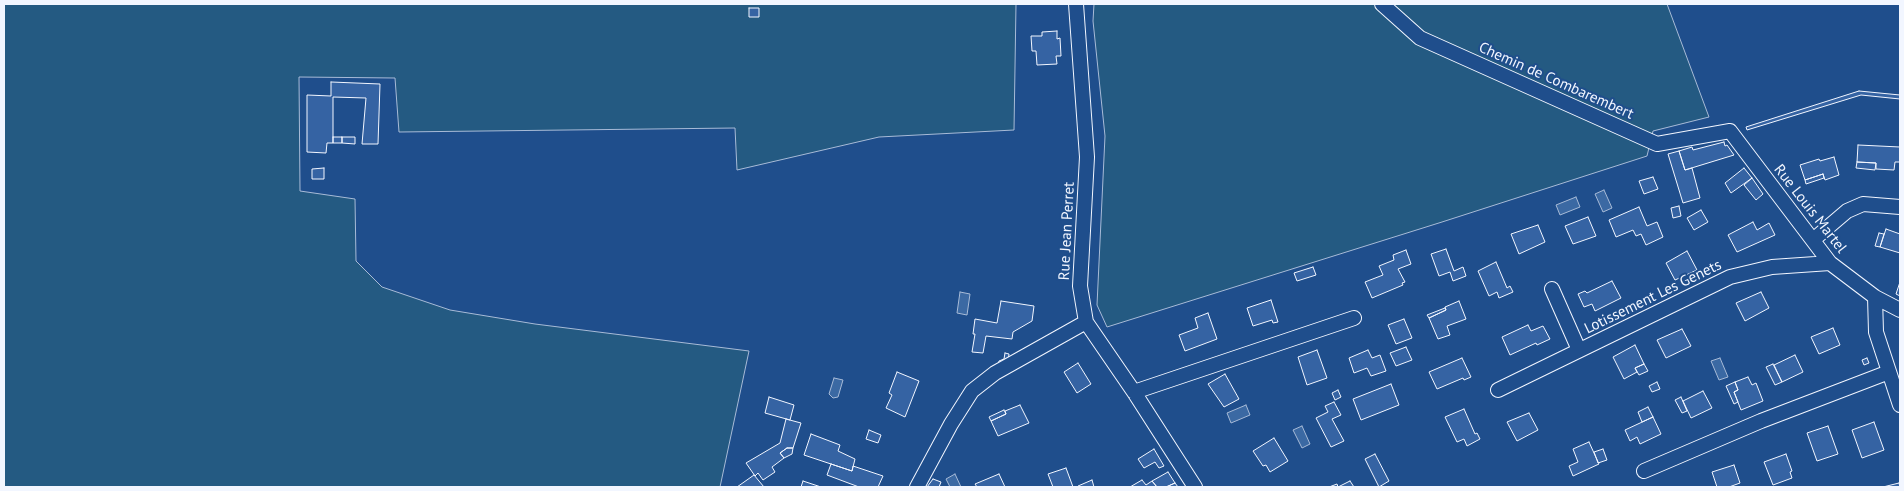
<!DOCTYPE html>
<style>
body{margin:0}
#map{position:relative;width:1904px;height:491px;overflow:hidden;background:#1f4e8c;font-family:"PT Sans",sans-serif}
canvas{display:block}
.frame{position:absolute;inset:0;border:5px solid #f2f6ff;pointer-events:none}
</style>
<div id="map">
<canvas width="1904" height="491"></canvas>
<div class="frame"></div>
</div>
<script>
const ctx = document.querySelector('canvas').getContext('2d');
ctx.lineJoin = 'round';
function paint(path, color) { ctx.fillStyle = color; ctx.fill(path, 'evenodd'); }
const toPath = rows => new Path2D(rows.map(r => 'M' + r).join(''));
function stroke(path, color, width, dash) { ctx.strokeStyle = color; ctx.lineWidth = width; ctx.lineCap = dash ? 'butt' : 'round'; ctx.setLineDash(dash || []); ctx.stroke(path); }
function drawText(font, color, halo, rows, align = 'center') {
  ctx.font = font + ' "PT Sans",sans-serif'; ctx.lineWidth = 4; ctx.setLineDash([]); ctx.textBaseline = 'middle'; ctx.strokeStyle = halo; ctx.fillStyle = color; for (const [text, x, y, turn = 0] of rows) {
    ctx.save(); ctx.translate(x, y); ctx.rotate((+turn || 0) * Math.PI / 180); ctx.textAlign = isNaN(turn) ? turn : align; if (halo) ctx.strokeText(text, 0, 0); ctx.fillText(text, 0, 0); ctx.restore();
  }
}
const green = toPath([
 [4,4,1016,4,1014,130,879,137,737,170,735,128,399,132,395,78,299,77,300,191,355,199,356,261,382,287,450,310,535,324,749,351,720,487,4,487,4,4],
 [1094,4,1667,4,1709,117,1653,131,1647,156,1442,222,1107,327,1097,305,1105,136,1093,21,1094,4]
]);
paint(green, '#245a82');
stroke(green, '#a8bbd7', 1);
const water = toPath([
 [1604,190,1612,208,1603,212,1595,194,1604,190],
 [1576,197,1580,207,1560,215,1556,205,1576,197],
 [960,292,970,294,967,315,957,313,960,292],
 [1720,358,1728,377,1719,380,1711,361,1720,358],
 [834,378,843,380,838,397,833,398,829,394,834,378],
 [1246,405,1250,415,1231,423,1227,413,1246,405],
 [1302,426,1310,444,1302,448,1293,430,1302,426],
 [955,474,961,487,950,487,946,479,955,474]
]);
paint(water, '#3b69a3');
stroke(water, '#a8bbd7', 1);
const building = toPath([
 [749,8,759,8,759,17,749,17,749,8],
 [1057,31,1057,39,1060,38,1061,56,1056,56,1057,64,1037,65,1036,51,1032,51,1031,36,1042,36,1042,32,1057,31],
 [331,82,380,84,378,144,362,144,366,98,333,97,333,143,327,143,326,153,307,152,307,95,331,96,331,82],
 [1859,91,1900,95,1900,99,1861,95,1747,130,1746,127,1859,91],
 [333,137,342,137,342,143,333,143,333,137],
 [342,137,355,137,355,144,342,143,342,137],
 [1724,142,1725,146,1727,145,1734,155,1685,170,1679,151,1692,147,1693,150,1724,142],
 [1858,145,1900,147,1900,162,1895,162,1894,170,1876,169,1876,163,1857,162,1858,145],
 [1679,151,1685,170,1692,168,1700,198,1683,203,1668,154,1679,151],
 [1834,157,1839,175,1825,180,1823,174,1805,180,1800,165,1819,159,1820,161,1834,157],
 [1857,162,1876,163,1875,170,1856,168,1857,162],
 [324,168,324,179,312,179,312,169,324,168],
 [1744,168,1752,178,1731,193,1725,183,1744,168],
 [1823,174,1824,178,1806,184,1805,180,1823,174],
 [1653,177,1658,189,1644,194,1639,181,1653,177],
 [1752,178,1763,194,1756,200,1744,185,1752,178],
 [1679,206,1681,216,1673,218,1671,208,1679,206],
 [1639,207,1647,226,1657,222,1663,237,1646,245,1641,234,1636,236,1633,230,1616,237,1609,220,1639,207],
 [1701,210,1708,222,1694,230,1687,218,1701,210],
 [1588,217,1596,236,1573,244,1565,226,1588,217],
 [1753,222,1757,230,1769,223,1775,235,1737,252,1728,235,1753,222],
 [1538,225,1545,242,1519,254,1511,234,1538,225],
 [1886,229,1900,234,1900,253,1880,247,1886,229],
 [1879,233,1884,234,1880,247,1875,246,1879,233],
 [1446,249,1454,271,1463,267,1466,276,1453,281,1450,272,1439,276,1431,254,1446,249],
 [1406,250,1411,264,1398,269,1405,282,1402,283,1403,285,1372,298,1365,282,1383,275,1379,266,1394,260,1393,255,1406,250],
 [1687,251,1697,270,1675,280,1666,263,1687,251],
 [1496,262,1507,288,1510,286,1513,292,1499,298,1497,292,1489,296,1478,271,1496,262],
 [1313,267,1316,275,1297,281,1294,273,1313,267],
 [1612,281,1621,298,1595,311,1592,304,1584,307,1578,294,1585,291,1587,293,1612,281],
 [1900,282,1900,296,1896,294,1900,282],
 [1761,292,1769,308,1745,321,1736,303,1761,292],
 [1271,300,1278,322,1273,323,1272,320,1253,326,1247,308,1271,300],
 [1001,301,1034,306,1032,321,1013,332,1012,339,986,336,983,353,972,352,975,334,973,334,975,319,997,323,1001,301],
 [1459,301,1466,319,1447,326,1450,335,1438,339,1429,318,1446,310,1445,307,1459,301],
 [1445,308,1446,310,1429,318,1427,315,1445,308],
 [1208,313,1217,339,1185,351,1179,335,1198,328,1195,318,1208,313],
 [1404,319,1412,338,1396,344,1388,325,1404,319],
 [1528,325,1531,331,1543,326,1550,339,1537,345,1536,343,1510,355,1502,337,1528,325],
 [1833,328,1840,345,1819,354,1811,337,1833,328],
 [1682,329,1691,346,1666,358,1657,340,1682,329],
 [1635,345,1644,364,1635,368,1637,372,1624,379,1613,357,1635,345],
 [1406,347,1412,360,1396,366,1390,353,1406,347],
 [1317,350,1327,378,1307,385,1298,357,1317,350],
 [1368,350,1372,358,1380,355,1386,371,1371,376,1367,368,1354,373,1349,358,1368,350],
 [1005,353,1009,354,1008,362,998,365,999,361,1004,359,1005,353],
 [1795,355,1803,372,1782,382,1774,365,1795,355],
 [1462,358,1471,377,1464,380,1463,378,1437,389,1429,372,1462,358],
 [1867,358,1869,363,1864,365,1862,360,1867,358],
 [1078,363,1091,384,1077,393,1064,372,1078,363],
 [1644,364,1648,371,1639,375,1635,368,1644,364],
 [1773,364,1782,382,1775,385,1766,367,1773,364],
 [897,372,919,381,905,417,886,408,892,395,889,393,897,372],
 [1225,374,1239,399,1224,407,1208,384,1225,374],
 [1748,377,1752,385,1756,383,1763,401,1741,410,1734,392,1738,390,1735,382,1748,377],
 [1657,382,1660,389,1652,392,1649,386,1657,382],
 [1735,382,1738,390,1734,392,1738,402,1734,404,1726,386,1735,382],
 [1391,384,1399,405,1361,420,1353,399,1391,384],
 [1338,390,1341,397,1335,400,1332,393,1338,390],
 [1703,391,1712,408,1691,418,1683,401,1703,391],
 [769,397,794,405,790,420,765,413,769,397],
 [1681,397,1687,411,1682,413,1675,400,1681,397],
 [1334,402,1341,415,1332,419,1344,441,1331,447,1316,418,1328,412,1325,406,1334,402],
 [1020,405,1029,423,998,436,991,421,1006,414,1005,411,1020,405],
 [1648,407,1653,417,1642,422,1638,412,1648,407],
 [1464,409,1475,434,1477,433,1480,439,1467,446,1464,439,1457,442,1445,417,1464,409],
 [1004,410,1006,414,991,421,989,417,1004,410],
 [1529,413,1538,430,1517,441,1507,422,1529,413],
 [1653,417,1661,434,1640,444,1637,437,1630,441,1625,430,1653,417],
 [786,419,801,423,793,448,787,448,780,453,784,458,772,467,775,472,763,480,758,473,755,476,746,463,780,443,786,419],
 [1874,422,1884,450,1862,458,1852,430,1874,422],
 [1828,426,1838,454,1817,461,1807,433,1828,426],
 [869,430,881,435,878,443,866,439,869,430],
 [811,434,840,445,838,451,855,459,852,471,804,455,811,434],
 [1274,438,1288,461,1270,472,1266,465,1263,466,1253,451,1274,438],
 [1589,442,1599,464,1573,476,1569,466,1578,462,1573,449,1589,442],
 [787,448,793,448,792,454,784,458,780,453,787,448],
 [1154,449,1164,466,1159,468,1155,462,1144,468,1138,459,1154,449],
 [1603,449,1607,460,1598,463,1594,452,1603,449],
 [1375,454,1389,481,1379,487,1365,459,1375,454],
 [1786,454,1792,471,1790,472,1792,478,1773,485,1764,462,1786,454],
 [831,464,852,471,853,466,883,476,878,487,859,487,827,475,831,464],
 [1734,465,1740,483,1729,487,1717,487,1712,472,1734,465],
 [1066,468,1073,487,1053,487,1048,474,1066,468],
 [1168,472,1175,483,1166,487,1157,487,1152,481,1168,472],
 [999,474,1005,487,977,487,975,484,999,474],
 [754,475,764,487,737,487,754,475],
 [933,479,941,482,939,487,927,487,933,479],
 [1092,480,1094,487,1079,487,1078,486,1092,480],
 [1142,480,1146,485,1152,481,1157,487,1130,487,1142,480],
 [803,481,821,487,801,487,803,481],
 [1350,481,1354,487,1329,487,1337,484,1338,487,1350,481],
 [1175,483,1178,487,1166,487,1175,483],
 [1899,483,1900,487,1883,487,1899,483]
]);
paint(building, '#3563a3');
stroke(building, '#f2f6ff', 1);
const minor = toPath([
 [1076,4,1087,157,1080,286,1086,322,1134,392,1195,487],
 [1382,4,1420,38,1657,144,1730,131,1830,263,1875,297,1900,310],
 [1813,240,1847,211,1863,204,1900,207],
 [1552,289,1579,350],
 [1875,297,1876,332,1900,405],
 [1498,390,1730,277,1772,267,1830,263],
 [1134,392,1354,318],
 [1644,471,1761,421,1889,372],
 [917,487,951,424,972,391,995,373,1086,322]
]);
stroke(minor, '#f2f6ff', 16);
stroke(minor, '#1f4e8c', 14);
drawText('15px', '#f2f6ff', '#1f4e8c', [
 ["Chemin de Combarembert",1556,81,24],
 ["Rue Louis Martel",1810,209,52],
 ["Rue Jean Perret",1067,231,-87],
 ["Lotissement Les Genets",1653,297,-26]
]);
</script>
